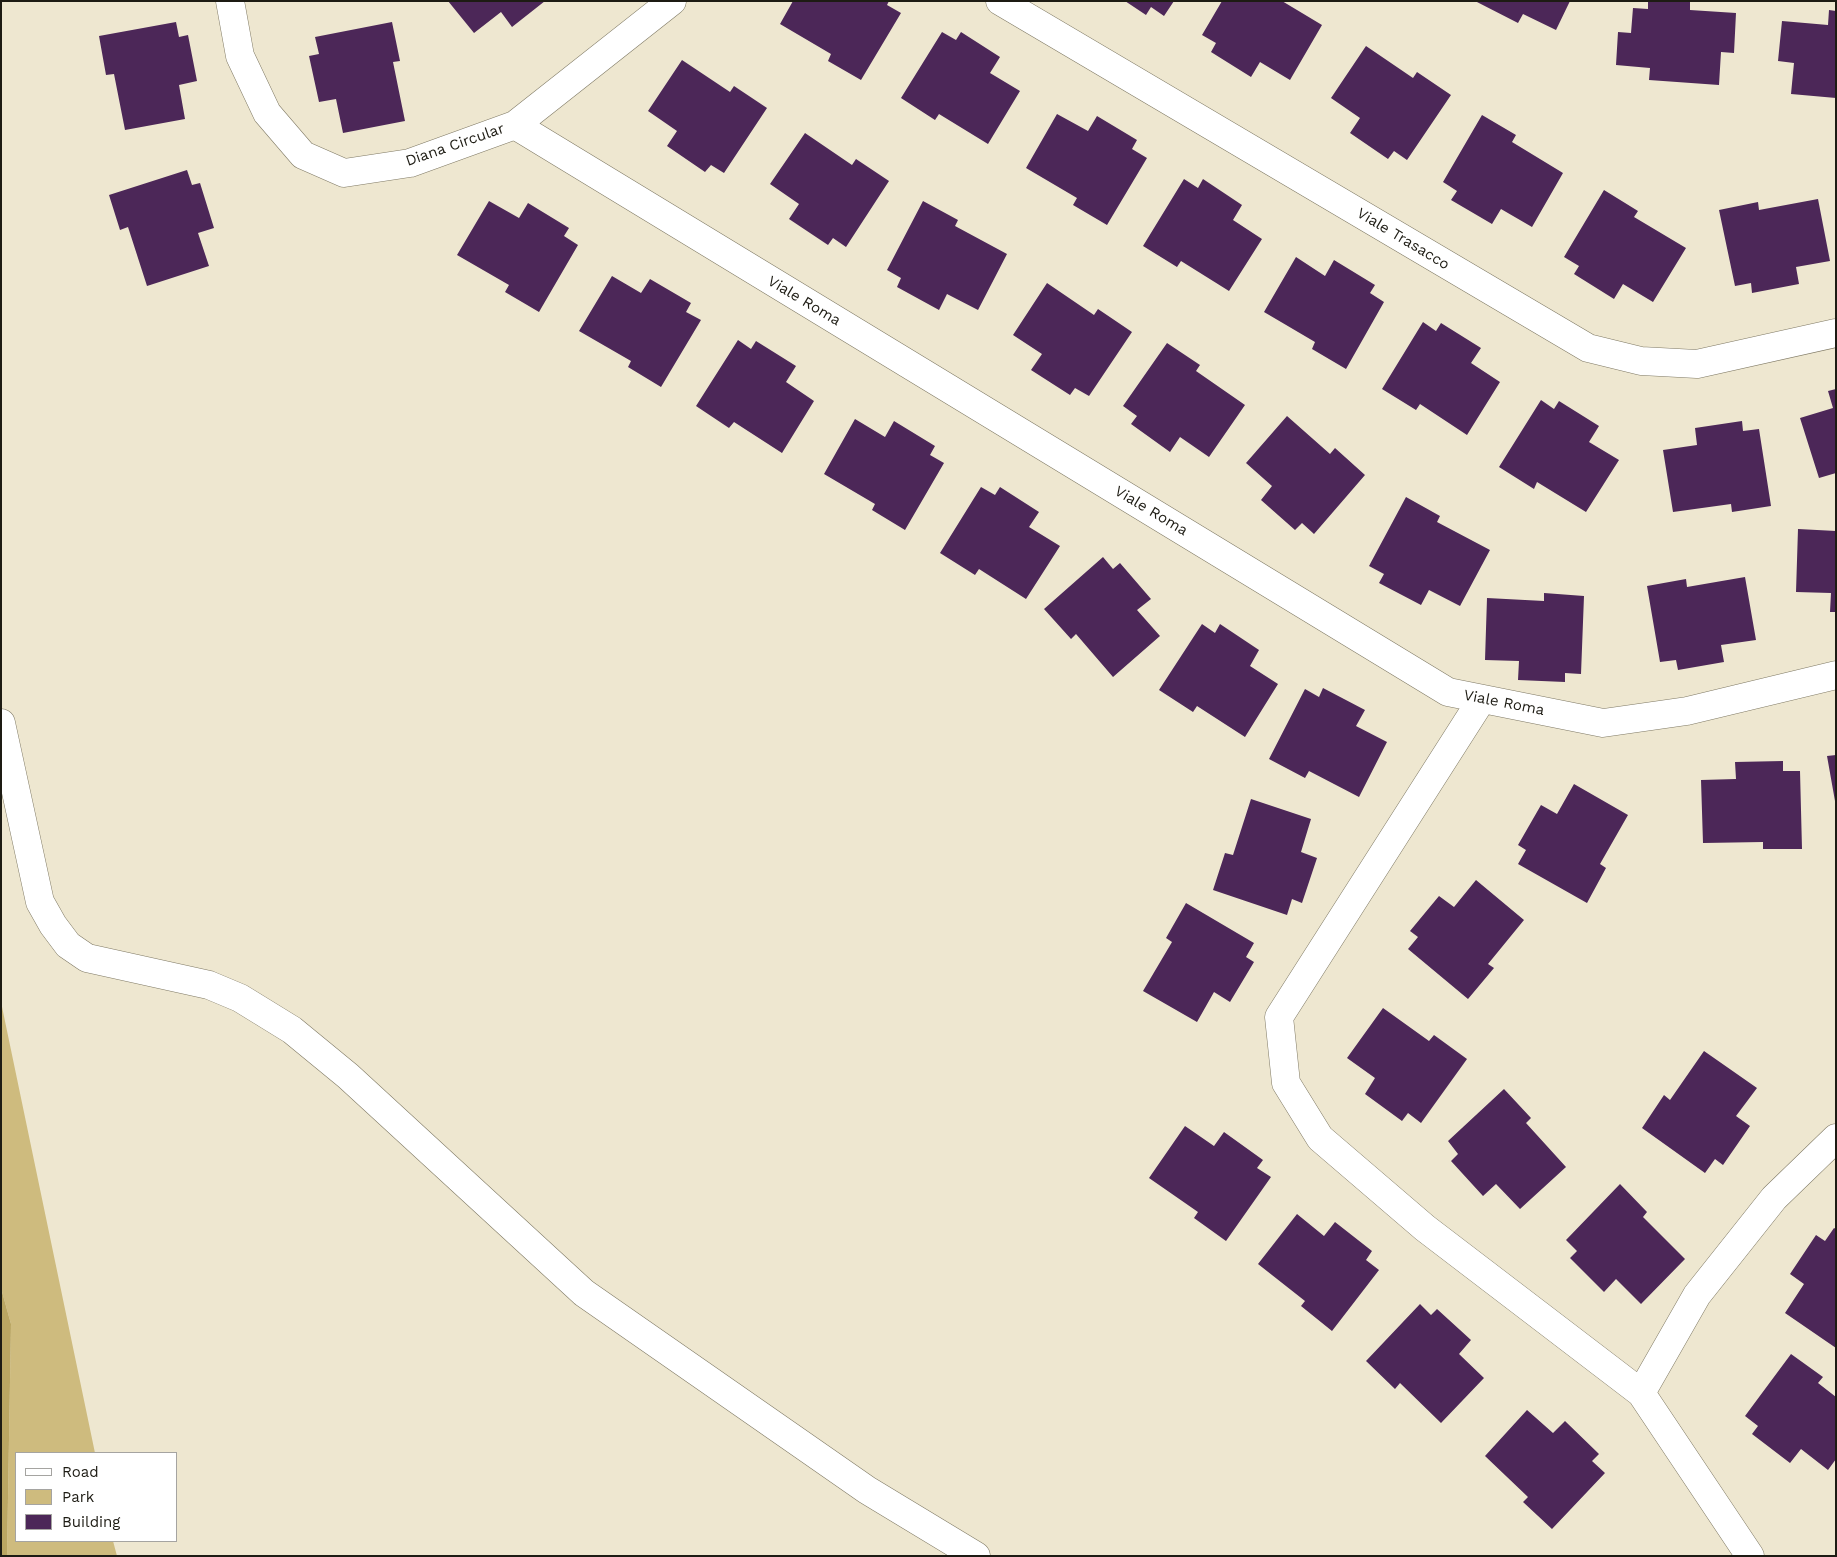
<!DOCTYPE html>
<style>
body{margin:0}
#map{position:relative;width:1837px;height:1557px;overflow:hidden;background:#eee7d0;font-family:"Work Sans",sans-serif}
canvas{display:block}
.frame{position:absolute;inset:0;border:2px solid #1d1b13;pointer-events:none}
.legend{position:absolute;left:15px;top:1452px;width:162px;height:90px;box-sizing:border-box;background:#fff;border:1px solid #a5a4a1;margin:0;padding:6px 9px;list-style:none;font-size:15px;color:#1d1b13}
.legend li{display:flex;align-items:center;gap:10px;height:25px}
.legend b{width:25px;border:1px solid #a5a4a1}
</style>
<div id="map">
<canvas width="1837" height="1557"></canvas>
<div class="frame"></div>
<ul class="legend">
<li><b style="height:6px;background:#fff"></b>Road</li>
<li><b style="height:14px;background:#cebb7e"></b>Park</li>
<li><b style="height:14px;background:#4c2758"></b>Building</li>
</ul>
</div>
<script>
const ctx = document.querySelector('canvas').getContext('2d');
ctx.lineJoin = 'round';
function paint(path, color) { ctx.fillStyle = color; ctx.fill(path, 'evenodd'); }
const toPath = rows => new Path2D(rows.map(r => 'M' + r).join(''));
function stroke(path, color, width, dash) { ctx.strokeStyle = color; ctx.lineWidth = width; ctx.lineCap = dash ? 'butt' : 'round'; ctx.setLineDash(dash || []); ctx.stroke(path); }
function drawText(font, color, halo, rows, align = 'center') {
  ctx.font = font + ' "Work Sans",sans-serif'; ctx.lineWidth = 5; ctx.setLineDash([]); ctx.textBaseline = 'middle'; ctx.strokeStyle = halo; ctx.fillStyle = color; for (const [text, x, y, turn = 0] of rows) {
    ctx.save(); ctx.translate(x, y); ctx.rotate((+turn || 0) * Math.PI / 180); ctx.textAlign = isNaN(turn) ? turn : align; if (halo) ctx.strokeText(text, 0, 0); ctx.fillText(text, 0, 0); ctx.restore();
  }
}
paint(toPath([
 [1,1002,95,1453,16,1453,16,1541,113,1541,117,1556,7,1556,11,1324,1,1288]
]), '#cebb7e');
paint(toPath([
 [1,1288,11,1324,7,1556,1,1556]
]), '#baa662');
paint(toPath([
 [448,1,545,1,512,27,501,12,474,33],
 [793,1,889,1,887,5,901,13,861,80,828,61,831,54,780,24],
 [1125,1,1174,1,1164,16,1151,7,1146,15],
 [1222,1,1282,1,1322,25,1290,80,1260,62,1251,77,1211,52,1216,43,1202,35],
 [1475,1,1570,1,1556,30,1523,14,1518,23],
 [1648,1,1690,1,1690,10,1736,13,1734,53,1721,52,1719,85,1649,80,1650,68,1616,65,1618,32,1631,33,1633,8,1648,9],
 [1829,10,1836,11,1836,98,1791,94,1794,63,1778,61,1782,21,1828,25],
 [176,22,179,37,188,35,197,81,179,85,185,119,125,130,114,74,106,75,99,36],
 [392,22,400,61,393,62,405,121,343,133,336,99,319,102,309,56,319,54,315,37],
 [942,32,956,40,961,32,1000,57,990,73,1020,91,988,144,939,114,935,120,901,98],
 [1366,46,1413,78,1417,72,1451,95,1407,160,1394,151,1388,159,1350,133,1360,118,1331,98],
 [682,60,730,92,734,86,767,108,724,173,711,165,705,172,667,146,677,131,648,111],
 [1057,114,1088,131,1097,116,1137,140,1132,149,1147,158,1107,225,1073,205,1077,198,1026,168],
 [1482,115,1516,135,1512,142,1563,173,1532,227,1501,209,1492,224,1451,200,1457,191,1443,182],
 [805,133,852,165,856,159,889,181,846,247,833,238,828,245,789,219,799,204,770,184],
 [187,170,192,185,200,183,214,228,198,233,209,266,147,286,128,227,120,230,109,195],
 [1184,179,1198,188,1203,179,1242,205,1233,220,1262,239,1229,291,1181,261,1177,267,1143,246],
 [1604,190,1638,211,1634,217,1686,248,1653,302,1623,284,1614,299,1574,274,1579,266,1564,257],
 [1818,199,1830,261,1796,267,1799,284,1752,293,1751,283,1735,286,1719,210,1758,202,1759,210],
 [489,201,519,218,528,203,569,228,564,236,578,245,539,312,505,292,509,285,457,255],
 [923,201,958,220,955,226,1007,254,978,310,947,294,939,310,897,287,901,278,887,270],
 [1296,257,1325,276,1334,260,1375,285,1370,293,1384,302,1346,369,1312,349,1315,342,1264,312],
 [612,276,641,293,650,279,691,303,686,312,701,320,661,387,628,367,631,361,579,331],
 [1047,283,1094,315,1098,309,1132,332,1089,396,1075,388,1070,395,1031,370,1042,354,1013,335],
 [1423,322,1436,331,1441,323,1481,348,1471,363,1500,382,1467,435,1420,404,1416,410,1382,389],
 [738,340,751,349,756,341,796,366,786,382,814,401,782,453,734,422,729,428,696,406],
 [1167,343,1200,365,1196,371,1245,405,1209,457,1180,437,1170,452,1131,424,1137,416,1123,406],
 [1836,389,1836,473,1819,478,1800,418,1833,408,1828,391],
 [1541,400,1554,409,1559,401,1599,426,1589,442,1619,460,1586,512,1537,482,1534,489,1499,467],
 [1287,416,1330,454,1335,448,1365,475,1314,534,1302,523,1295,530,1261,500,1272,486,1246,463],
 [855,419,885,437,894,421,935,446,930,455,944,463,905,530,872,510,875,504,824,474],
 [1742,421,1743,431,1759,429,1771,506,1732,512,1731,504,1673,512,1663,450,1697,445,1695,428],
 [981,487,995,495,1000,487,1039,512,1029,527,1060,546,1026,599,979,569,975,575,940,553],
 [1406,497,1440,516,1437,522,1490,550,1460,606,1429,590,1421,605,1379,583,1384,574,1369,566],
 [1798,529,1836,531,1836,612,1830,612,1831,593,1796,592],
 [1103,557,1113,569,1120,563,1151,599,1137,610,1160,636,1113,677,1076,634,1071,639,1044,609],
 [1745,577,1756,640,1721,645,1724,662,1678,670,1676,660,1660,662,1647,586,1686,579,1687,587],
 [1544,593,1584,596,1581,674,1565,673,1565,682,1518,680,1519,661,1485,660,1487,598,1544,601],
 [1202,624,1215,633,1220,624,1259,650,1250,666,1278,684,1245,737,1197,706,1193,712,1159,690],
 [1323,688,1365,710,1356,726,1387,742,1359,797,1309,771,1305,778,1269,759,1305,689,1319,697],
 [1836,755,1836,801,1835,801,1827,756],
 [1783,761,1783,771,1800,771,1802,849,1763,849,1763,842,1703,843,1701,780,1736,779,1735,762],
 [1574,784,1628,815,1600,864,1606,868,1587,903,1518,864,1526,850,1518,845,1541,805,1557,814],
 [1251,799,1311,819,1301,852,1317,858,1302,903,1292,899,1287,915,1213,890,1225,853,1233,855],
 [1476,880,1524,920,1488,964,1494,968,1468,999,1408,949,1418,937,1410,931,1439,896,1454,907],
 [1186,903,1254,943,1246,957,1254,962,1230,1002,1214,992,1197,1022,1143,991,1172,942,1166,938],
 [1383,1008,1429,1041,1434,1035,1467,1059,1421,1123,1408,1113,1402,1121,1365,1094,1375,1078,1347,1058],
 [1704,1051,1757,1088,1736,1116,1750,1126,1723,1165,1715,1159,1705,1173,1642,1128,1664,1095,1670,1100],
 [1504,1089,1531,1118,1526,1123,1566,1167,1520,1209,1496,1184,1483,1196,1451,1161,1458,1154,1448,1141],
 [1185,1126,1214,1146,1224,1132,1263,1160,1257,1168,1271,1177,1226,1241,1194,1218,1198,1212,1149,1178],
 [1620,1184,1647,1212,1643,1217,1685,1259,1641,1304,1616,1279,1604,1292,1570,1258,1577,1251,1566,1240],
 [1297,1214,1324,1236,1335,1222,1372,1251,1366,1260,1379,1270,1332,1331,1301,1306,1305,1301,1258,1264],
 [1834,1228,1836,1229,1836,1348,1785,1313,1804,1284,1790,1274,1816,1235,1825,1241],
 [1420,1304,1431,1315,1437,1309,1471,1340,1459,1354,1484,1378,1441,1423,1400,1383,1395,1389,1366,1361],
 [1791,1354,1823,1377,1818,1383,1836,1397,1836,1459,1828,1470,1801,1449,1790,1463,1752,1434,1758,1426,1745,1416],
 [1527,1410,1553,1433,1565,1421,1599,1454,1592,1461,1605,1473,1552,1529,1523,1502,1528,1497,1485,1456]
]), '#4c2758');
const street = toPath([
 [230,1,240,56,267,113,303,155,344,173,410,163,515,125,672,1],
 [1000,1,1588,348,1641,361,1697,364,1836,333],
 [515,125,1448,692,1603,723,1687,711,1836,675],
 [1482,699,1279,1017,1286,1083,1320,1138,1425,1228,1641,1393,1750,1556],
 [1,723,40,902,53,925,68,945,87,958,209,985,240,998,292,1030,348,1076,584,1293,867,1490,976,1556],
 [1641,1393,1697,1295,1774,1198,1836,1138]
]);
stroke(street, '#7f7964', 29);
stroke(street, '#fff', 28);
drawText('15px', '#1d1b13', '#fff', [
 ["Diana Circular",455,145,-19],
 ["Viale Trasacco",1403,239,31],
 ["Viale Roma",804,301,31],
 ["Viale Roma",1151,511,31],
 ["Viale Roma",1504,703,11]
]);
</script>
